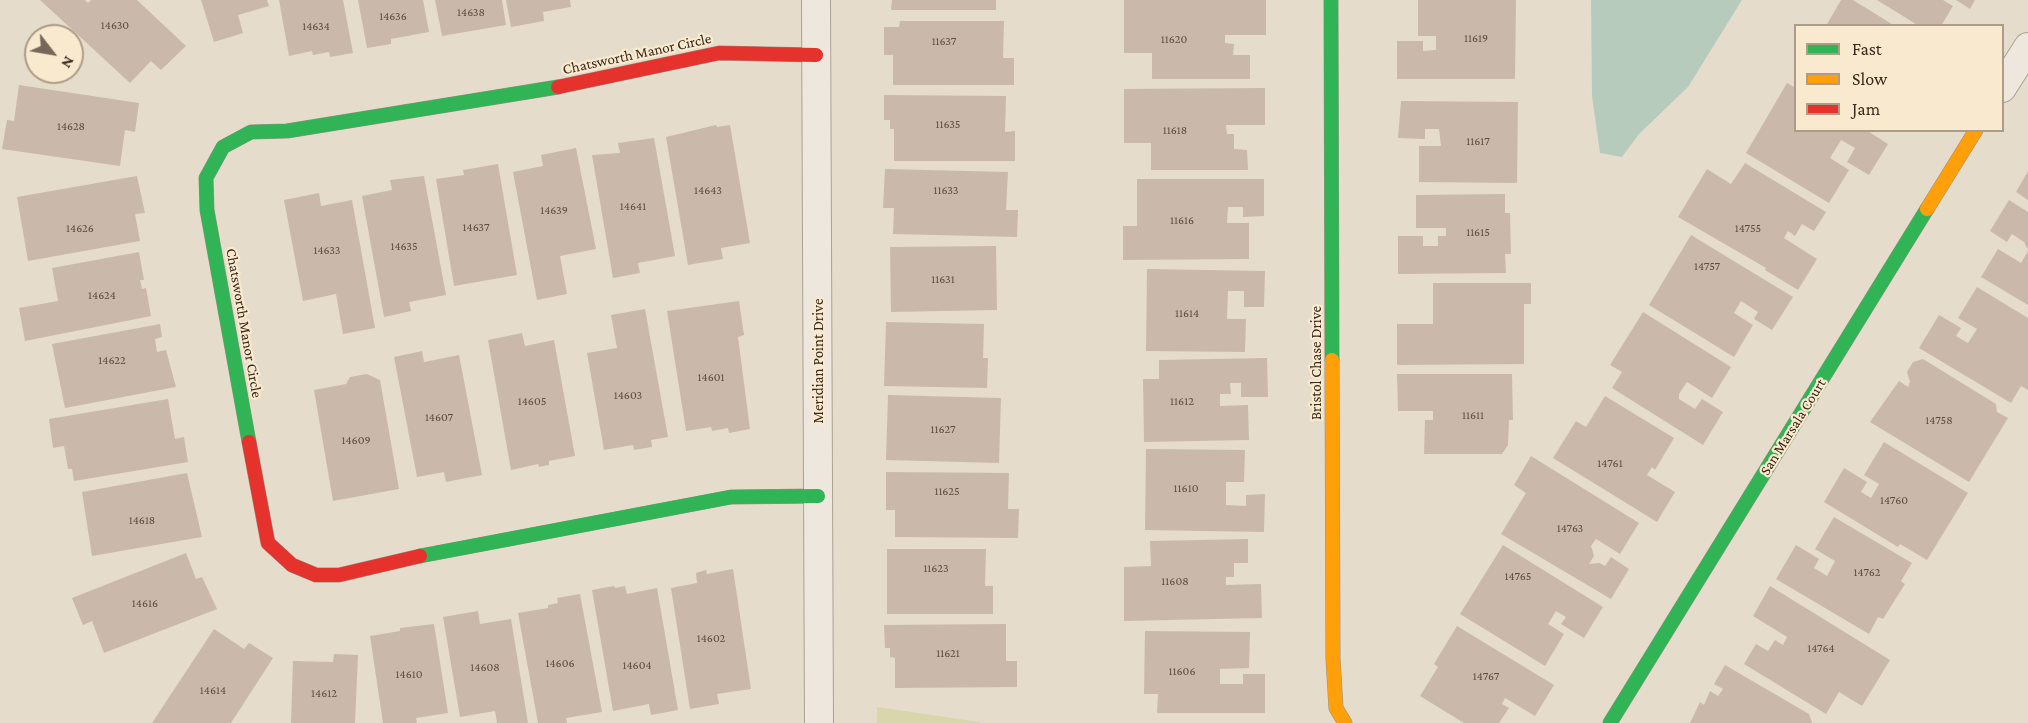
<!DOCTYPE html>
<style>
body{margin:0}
#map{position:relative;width:2028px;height:723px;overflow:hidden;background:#e6dccb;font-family:"Crimson Pro",serif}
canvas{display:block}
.legend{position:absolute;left:1794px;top:24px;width:210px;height:108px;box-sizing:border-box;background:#f9eacf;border:2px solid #ad9c87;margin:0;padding:8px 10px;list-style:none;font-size:18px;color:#3b281b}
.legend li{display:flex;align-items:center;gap:12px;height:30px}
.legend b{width:30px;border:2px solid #ad9c87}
.north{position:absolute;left:24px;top:24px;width:60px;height:60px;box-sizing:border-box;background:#f9eacf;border:2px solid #ad9c87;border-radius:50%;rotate:121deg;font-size:16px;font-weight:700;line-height:24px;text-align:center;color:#3b281b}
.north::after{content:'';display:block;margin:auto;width:21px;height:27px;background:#776759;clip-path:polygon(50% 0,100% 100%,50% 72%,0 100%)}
</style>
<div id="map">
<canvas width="2028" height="723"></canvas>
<ul class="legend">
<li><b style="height:8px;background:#30b455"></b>Fast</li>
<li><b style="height:8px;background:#ff9f0a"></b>Slow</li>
<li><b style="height:8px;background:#e5322d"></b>Jam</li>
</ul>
<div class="north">N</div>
</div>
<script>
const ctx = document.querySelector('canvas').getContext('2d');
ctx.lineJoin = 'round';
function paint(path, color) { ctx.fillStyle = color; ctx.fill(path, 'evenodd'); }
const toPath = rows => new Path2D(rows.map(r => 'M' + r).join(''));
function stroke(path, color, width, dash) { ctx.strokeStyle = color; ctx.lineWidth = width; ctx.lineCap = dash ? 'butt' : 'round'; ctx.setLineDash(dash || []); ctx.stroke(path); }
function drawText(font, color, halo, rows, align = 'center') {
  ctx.font = font + ' "Crimson Pro",serif'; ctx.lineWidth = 4.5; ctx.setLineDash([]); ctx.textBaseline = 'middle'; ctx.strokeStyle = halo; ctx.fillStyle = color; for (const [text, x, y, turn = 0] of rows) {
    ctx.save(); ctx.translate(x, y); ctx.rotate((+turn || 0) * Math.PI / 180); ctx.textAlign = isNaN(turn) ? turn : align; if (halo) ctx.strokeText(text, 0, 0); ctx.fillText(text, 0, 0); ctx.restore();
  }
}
paint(toPath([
 [877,707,980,722,982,723,877,723]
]), '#d9d6ac');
paint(toPath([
 [1591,0,1742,0,1688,87,1639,134,1622,157,1600,153,1592,96]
]), '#b7cbbd');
paint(toPath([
 [40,0,85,0,88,3,91,0,137,0,186,46,161,70,151,61,130,83],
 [201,0,267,0,269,6,238,15,243,33,214,42],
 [279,0,343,0,353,53,330,57,329,52,313,55,312,51,289,56],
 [358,0,423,0,429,32,391,39,391,44,367,48],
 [435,0,502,0,506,25,442,36],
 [506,0,570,0,571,7,543,12,544,21,511,27],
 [892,0,996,0,996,10,891,10],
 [1124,0,1266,0,1266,35,1225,35,1225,43,1234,44,1233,55,1250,55,1250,79,1152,79,1152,53,1124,53],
 [1418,0,1516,0,1515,79,1397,79,1397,41,1423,41,1423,51,1436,50,1436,36,1418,36],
 [1841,0,1853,0,1895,26,1826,26],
 [1877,0,1943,0,1953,6,1941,26,1919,26],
 [1956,0,1975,0,1970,9],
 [900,21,1004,21,1003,58,1014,58,1014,85,893,85,893,55,884,55,884,27,899,27],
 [1787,83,1796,88,1796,130,1866,130,1888,144,1869,175,1847,162,1855,148,1841,140,1830,158,1849,170,1829,203,1746,153],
 [19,85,139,103,135,132,125,130,120,166,2,149,7,120,14,121],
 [1265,88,1265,125,1226,125,1227,134,1234,134,1234,149,1247,150,1248,170,1151,170,1151,143,1124,143,1124,89],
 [884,95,1006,96,1005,132,1015,131,1015,161,894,161,894,129,890,129,890,120,884,120],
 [1401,101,1518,102,1517,183,1419,182,1419,146,1441,146,1439,129,1425,129,1425,139,1398,138],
 [716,125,717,127,730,125,750,243,721,248,723,259,688,265,666,137],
 [654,138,675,256,638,263,640,273,613,278,592,155,620,153,618,143],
 [576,148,596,249,560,256,567,294,537,300,513,172,543,166,541,155],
 [1745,163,1826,212,1814,231,1802,224,1795,236,1788,231,1784,238,1817,259,1798,290,1765,270,1766,268,1678,217,1707,169,1731,184],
 [498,164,517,275,454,286,436,179,464,175,463,170],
 [885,169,1008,172,1006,210,1018,210,1017,237,893,234,894,208,883,208],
 [2028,171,2028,200,2016,192],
 [137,176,145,213,135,214,140,241,28,261,17,197],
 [424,176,446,295,409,302,411,311,384,317,362,196,392,190,390,180],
 [1137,179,1264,179,1264,216,1243,217,1243,207,1228,207,1227,223,1249,223,1249,259,1123,260,1123,226,1137,226],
 [319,193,321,206,352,200,375,328,343,334,336,294,303,301,284,200],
 [1505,194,1505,213,1510,213,1511,254,1505,254,1506,273,1398,274,1398,236,1423,236,1423,246,1438,246,1438,236,1446,236,1446,228,1416,228,1416,195],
 [2009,200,2028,212,2028,250,2024,242,2012,234,2007,242,1990,231],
 [1691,235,1793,297,1772,330,1754,319,1758,312,1741,301,1734,313,1753,325,1734,357,1649,305],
 [996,246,997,310,891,312,890,247],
 [1998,249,2021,263,2028,251,2028,305,1981,277],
 [139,252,144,280,140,280,142,289,146,288,151,316,25,341,19,308,58,301,52,268],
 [1147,269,1265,271,1264,307,1244,307,1244,291,1228,291,1227,319,1246,319,1245,352,1146,351],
 [1433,283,1531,283,1531,304,1524,304,1524,364,1397,365,1397,324,1433,324],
 [1977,287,2028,318,2028,390,2021,386,2011,403,1919,348,1939,315,1961,328,1956,336,1968,343,1977,329,1958,318],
 [739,301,744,335,738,337,750,429,729,433,728,428,712,431,711,427,686,431,667,311],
 [645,309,668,437,651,440,652,447,634,450,633,445,604,450,587,353,617,348,611,315],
 [1643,312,1731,367,1712,398,1687,382,1679,394,1679,399,1695,409,1702,399,1723,412,1703,445,1612,388,1622,372,1610,365],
 [886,322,984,324,983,358,988,358,987,388,884,386],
 [160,324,162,337,155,339,157,352,166,350,176,387,65,408,52,344],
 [522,333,525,346,554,340,575,456,549,461,549,465,539,467,538,464,511,470,488,340],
 [422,351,424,362,459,355,482,475,446,482,444,472,417,477,394,357],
 [1267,358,1268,397,1241,397,1241,383,1230,383,1231,394,1220,394,1220,406,1248,405,1249,440,1144,442,1143,379,1159,379,1159,360],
 [1923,359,1996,404,1997,412,2008,418,1969,482,1870,422,1899,381,1908,387,1910,382,1907,372,1913,362],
 [367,374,380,380,399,489,333,501,314,390,346,384,350,377],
 [1397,374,1512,374,1513,420,1509,420,1508,445,1502,454,1424,454,1425,420,1433,420,1433,411,1398,411],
 [888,395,1001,398,999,463,886,460],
 [1605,396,1674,438,1655,470,1652,467,1647,475,1675,492,1657,522,1553,458,1576,421,1586,427],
 [168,399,175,439,184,437,188,462,74,481,72,469,68,469,64,446,53,448,49,419],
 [1884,442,1968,493,1927,560,1900,544,1898,547,1824,502,1844,468,1867,482,1861,492,1871,498,1879,484,1864,475],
 [1146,449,1245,450,1244,482,1226,482,1226,505,1246,506,1246,495,1265,494,1264,532,1145,530],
 [1531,456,1639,523,1620,554,1596,539,1591,546,1594,556,1589,564,1600,563,1605,566,1611,557,1629,569,1611,599,1501,534,1526,493,1514,485],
 [886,472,1009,473,1008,509,1019,509,1018,538,895,537,895,510,886,510],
 [187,473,202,537,92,556,82,492],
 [1834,517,1912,563,1901,581,1905,584,1883,619,1878,617,1869,634,1776,579,1796,545,1819,559,1814,568,1827,576,1835,561,1815,549],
 [1248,539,1248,563,1234,563,1234,577,1226,577,1226,585,1261,584,1262,618,1124,621,1124,567,1151,566,1150,541],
 [1503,545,1603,607,1584,638,1561,624,1566,617,1556,611,1548,624,1564,634,1545,666,1460,614],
 [887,549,986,549,985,586,993,586,993,614,887,614],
 [186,553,196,579,202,577,217,609,104,653,92,621,83,625,72,598],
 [733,569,751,689,717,694,719,704,690,709,671,588,697,583,696,573,706,570,707,574],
 [614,586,615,588,625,586,627,594,657,588,678,710,651,715,649,704,613,711,592,590],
 [1770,586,1890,660,1862,706,1839,692,1826,714,1744,664,1756,644,1768,651,1775,640,1783,645,1787,637,1753,616],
 [580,594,602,712,566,718,567,723,538,723,518,613,548,608,548,605,558,603,557,598],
 [478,611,480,624,511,619,528,723,497,723,495,711,460,717,443,617],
 [434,624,448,713,416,718,417,723,383,723,370,636,400,631,400,628],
 [1006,624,1006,661,1017,661,1017,687,895,688,895,658,890,657,890,648,885,648,884,625],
 [1457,626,1554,685,1535,716,1505,698,1502,704,1509,708,1499,723,1464,723,1420,696,1438,667,1434,664],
 [214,629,244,649,249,643,273,658,231,723,152,723],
 [1145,631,1250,632,1249,668,1220,669,1220,684,1243,684,1243,674,1265,674,1265,713,1157,713,1158,694,1144,694],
 [334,654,358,655,355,723,291,723,293,661,333,662],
 [1725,665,1809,714,1812,723,1690,723,1700,702,1704,705,1710,691,1718,696,1723,689,1714,684]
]), '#cab9ab');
const street = toPath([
 [816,0,819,723],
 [2002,88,2028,47]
]);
const fast = toPath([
 [1331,0,1332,360],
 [249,442,207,210,206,178,223,147,251,132,287,131,558,87],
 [420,556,731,497,818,496],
 [1610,723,1927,209]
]);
const slow = toPath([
 [1927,209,1976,130],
 [1332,360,1333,659,1336,708,1345,723]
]);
const jam = toPath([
 [558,87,719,53,816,55],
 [249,442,268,543,292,565,316,575,339,575,420,556]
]);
stroke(street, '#aba194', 30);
stroke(fast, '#9b9185', 15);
stroke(slow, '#9b9185', 15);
stroke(jam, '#9b9185', 15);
stroke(street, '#eee7dd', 28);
stroke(fast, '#30b455', 14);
stroke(slow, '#ff9f0a', 14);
stroke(jam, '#e5322d', 14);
drawText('12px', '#5f4c3f', null, [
 ["14638",471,12],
 ["14636",393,16],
 ["14630",115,25],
 ["14634",316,26],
 ["11619",1476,38],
 ["11620",1174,39],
 ["11637",944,41],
 ["11635",948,124],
 ["14628",71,126],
 ["11618",1175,130],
 ["11617",1478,141],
 ["14643",708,190],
 ["11633",946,190],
 ["14641",633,206],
 ["14639",554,210],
 ["11616",1182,220],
 ["14637",476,227],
 ["14626",80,228],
 ["14755",1748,228],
 ["11615",1478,232],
 ["14635",404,246],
 ["14633",327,250],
 ["14757",1707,266],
 ["11631",943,279],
 ["14624",102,295],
 ["11614",1187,313],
 ["14622",112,360],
 ["14601",711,377],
 ["14603",628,395],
 ["14605",532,401],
 ["11612",1182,401],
 ["11611",1473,415],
 ["14607",439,417],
 ["14758",1939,420],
 ["11627",943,429],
 ["14609",356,440],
 ["14761",1610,463],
 ["11610",1186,488],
 ["11625",947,491],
 ["14760",1894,500],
 ["14618",142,520],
 ["14763",1570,528],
 ["11623",936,568],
 ["14762",1867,572],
 ["14765",1518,576],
 ["11608",1175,581],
 ["14616",145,603],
 ["14602",711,638],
 ["14764",1821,648],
 ["11621",948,653],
 ["14606",560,663],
 ["14604",637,665],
 ["14608",485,667],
 ["11606",1182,671],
 ["14610",409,674],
 ["14767",1486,676],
 ["14614",213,690],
 ["14612",324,693]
]);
drawText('15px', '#3b281b', '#f9eacf', [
 ["Chatsworth Manor Circle",637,54,-12],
 ["Chatsworth Manor Circle",244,323,80],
 ["Meridian Point Drive",818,361,-90],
 ["Bristol Chase Drive",1316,363,-90],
 ["San Marsala Court",1793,427,-58]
]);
</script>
